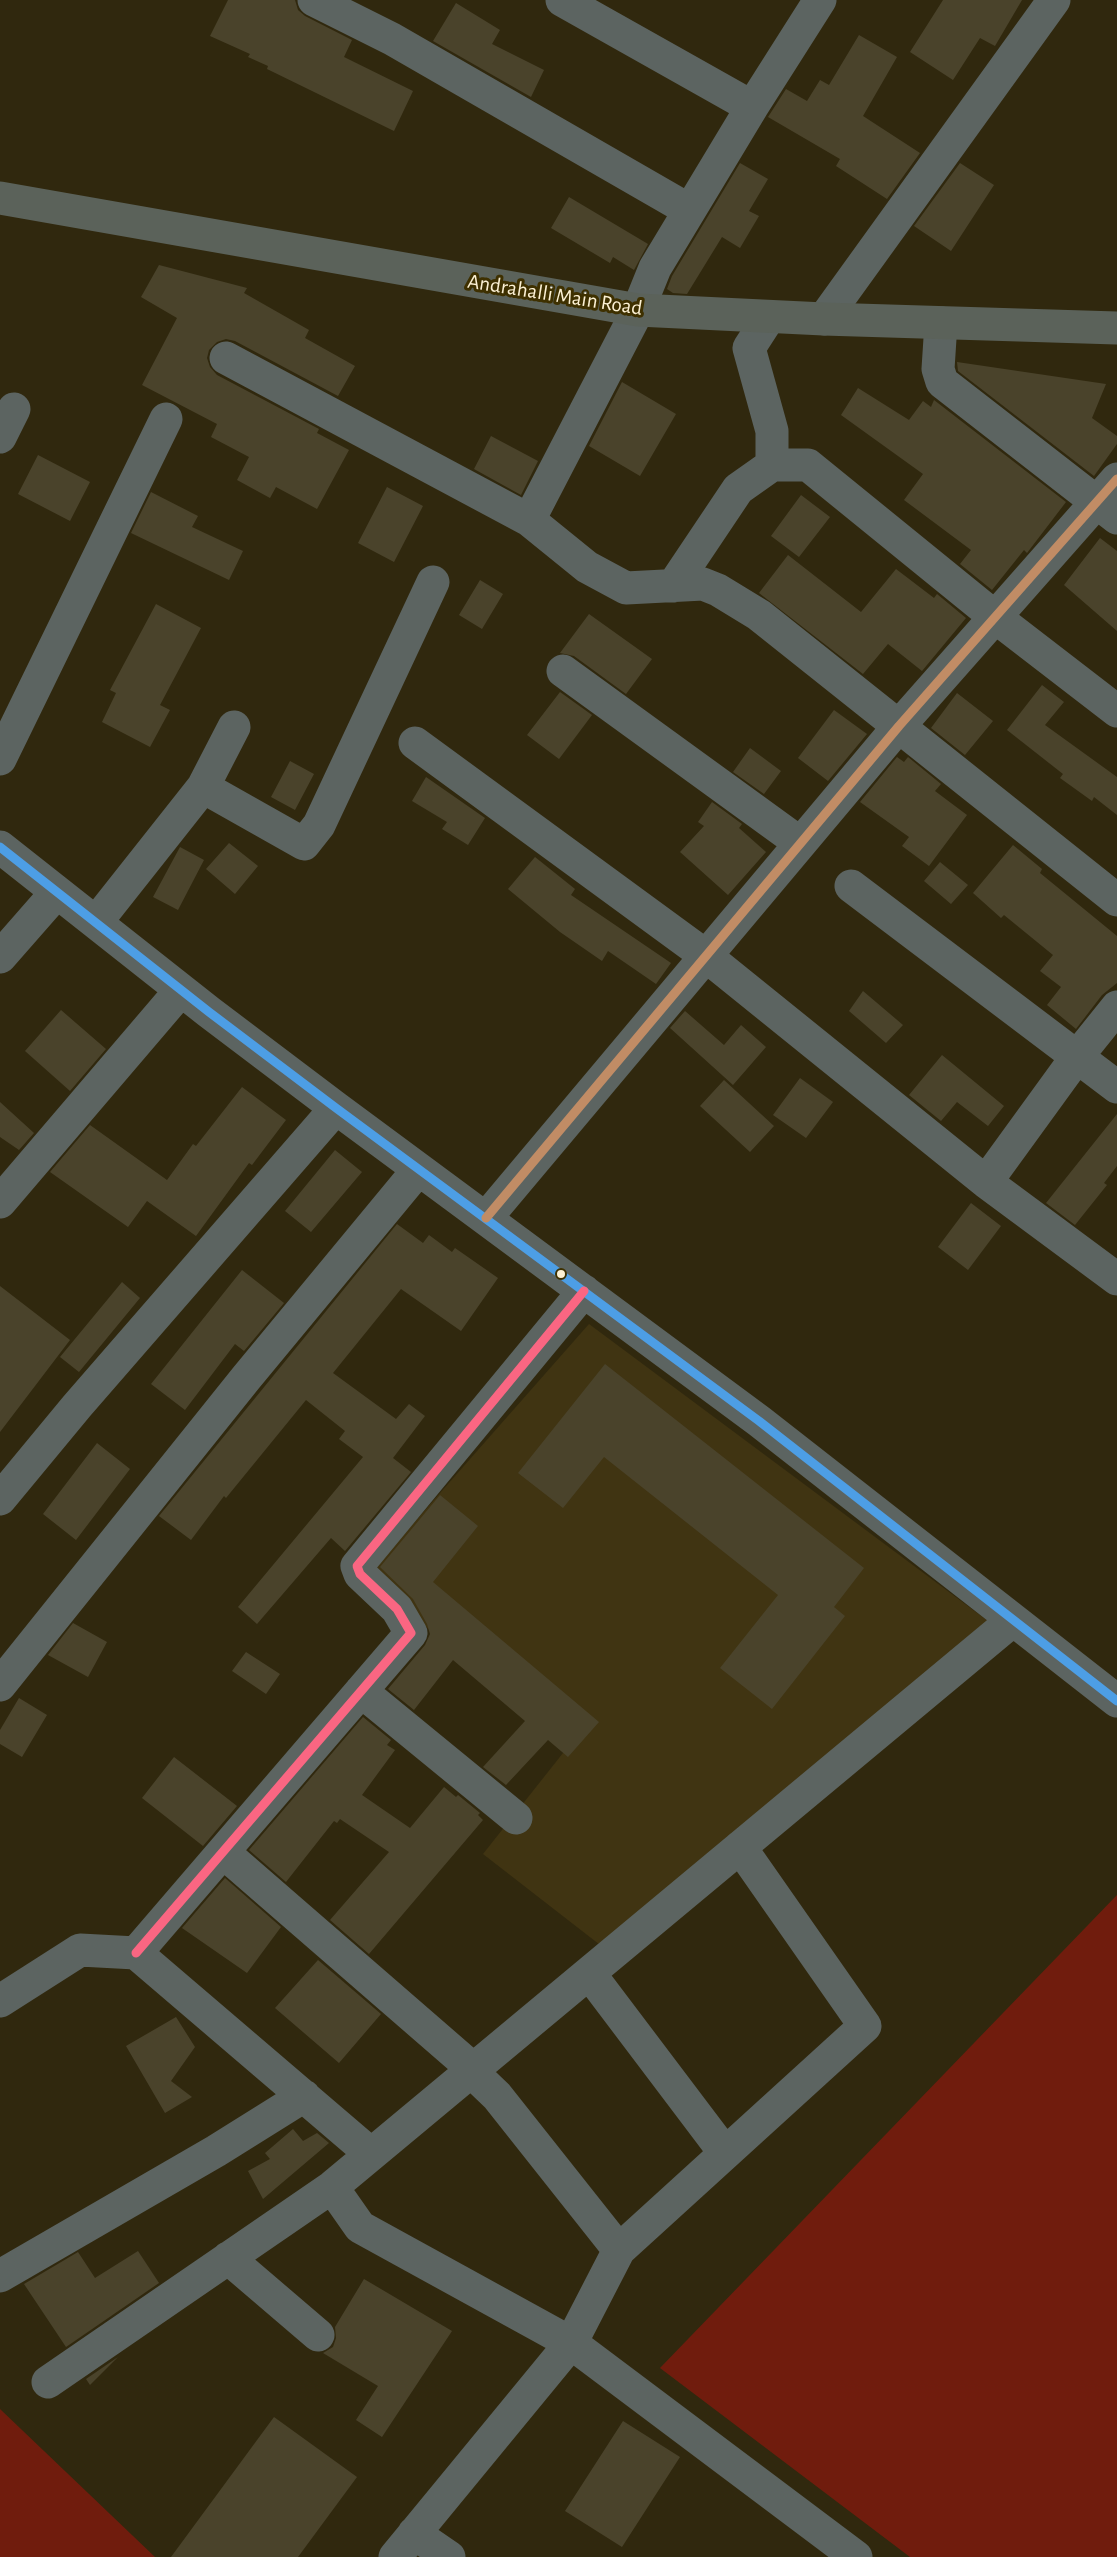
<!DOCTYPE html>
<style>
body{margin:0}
canvas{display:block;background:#30280e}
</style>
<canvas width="1117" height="2557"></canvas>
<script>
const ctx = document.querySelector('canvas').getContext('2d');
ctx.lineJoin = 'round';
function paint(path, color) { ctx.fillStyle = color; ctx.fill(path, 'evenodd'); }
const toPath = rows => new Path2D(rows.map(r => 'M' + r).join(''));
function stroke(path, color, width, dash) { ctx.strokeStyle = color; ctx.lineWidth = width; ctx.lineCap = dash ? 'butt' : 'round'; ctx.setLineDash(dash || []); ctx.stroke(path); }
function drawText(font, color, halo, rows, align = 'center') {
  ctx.font = font + ' "Alegreya Sans",sans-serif'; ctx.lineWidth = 6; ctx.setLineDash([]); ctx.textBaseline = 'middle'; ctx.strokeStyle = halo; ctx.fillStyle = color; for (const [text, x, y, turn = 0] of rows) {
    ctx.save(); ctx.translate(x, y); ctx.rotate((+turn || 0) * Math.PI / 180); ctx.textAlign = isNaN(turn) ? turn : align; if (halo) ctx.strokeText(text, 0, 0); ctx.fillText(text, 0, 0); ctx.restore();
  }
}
paint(toPath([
 [589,1324,996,1627,604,1948,483,1854,567,1748,367,1576]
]), '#403412');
paint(toPath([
 [1117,1895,1117,2557,910,2557,660,2368],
 [0,2409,155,2557,0,2557]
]), '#701c0d');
paint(toPath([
 [228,0,295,0,298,10,305,16,352,40,344,57,413,91,394,131,267,69,268,66,248,57,250,54,210,36],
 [943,0,1022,0,995,46,980,38,953,80,910,52],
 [456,3,500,30,492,44,544,70,531,97,433,41],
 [859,35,897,57,863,116,920,153,887,199,836,166,840,159,768,117,786,89,807,101,820,80,829,85],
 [740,163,768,179,749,211,759,216,740,248,722,237,687,294,673,293,667,289,672,276],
 [960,163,994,185,951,251,914,226],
 [569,197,648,244,634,270,613,257,610,263,551,228],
 [159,265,247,288,244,293,309,330,305,338,355,366,338,396,235,341,226,339,217,342,209,350,207,358,210,367,217,375,319,429,317,433,349,450,317,509,276,487,270,498,237,480,249,457,211,437,217,424,142,385,177,318,141,297],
 [957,362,1106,384,1092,418,1117,436,1117,444,1094,476,958,371],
 [622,382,676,414,640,476,589,446],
 [858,388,909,420,923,401,931,407,934,400,1066,502,1027,553,1024,550,992,590,960,564,971,550,904,500,923,474,841,415],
 [491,436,538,461,521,495,474,469],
 [38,455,90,482,70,521,18,494],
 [387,487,423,506,394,562,358,543],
 [151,492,198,516,192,527,243,551,229,580,131,533],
 [801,495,830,517,799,557,771,536],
 [1100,538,1117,551,1117,631,1064,585],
 [788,555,861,612,896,569,934,598,937,594,966,618,922,671,888,644,863,674,759,593],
 [480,580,503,594,482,629,459,615],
 [156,604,201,628,160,705,170,710,150,747,102,722,116,693,110,690],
 [589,614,652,659,626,694,574,656,560,653],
 [1042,685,1064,702,1045,725,1117,777,1117,815,1094,797,1092,801,1060,778,1063,774,1007,730],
 [560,692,592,715,559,759,527,735],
 [957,693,993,721,965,755,931,728],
 [834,710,867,734,828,781,798,758],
 [750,748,781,771,764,794,733,772],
 [897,757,904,762,908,757,941,784,935,791,967,815,929,866,902,846,909,837,860,802],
 [290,761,314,774,295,810,271,797],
 [426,777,485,818,468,845,442,829,447,822,412,801],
 [712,802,742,824,739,828,766,852,728,895,680,852,704,826,698,822],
 [229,843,258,866,235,894,206,869],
 [1013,845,1042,869,1040,873,1117,936,1117,983,1102,995,1076,1029,1047,1005,1061,987,1040,971,1053,955,1004,915,1001,918,973,893],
 [180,847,204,860,178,910,153,897],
 [535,857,575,889,571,895,671,963,656,984,608,951,602,961,560,932,508,889],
 [940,862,968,885,951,904,924,881],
 [863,991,903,1025,886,1043,849,1011],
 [61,1010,106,1049,70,1091,25,1051],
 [685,1011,724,1045,741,1025,766,1047,733,1085,670,1028],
 [942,1055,1004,1106,988,1126,957,1102,941,1121,909,1095],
 [800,1078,833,1102,806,1138,773,1115],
 [724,1080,774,1126,750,1152,700,1106],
 [242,1087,286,1120,252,1165,249,1163,196,1236,147,1201,128,1227,50,1172,90,1125,167,1180,193,1144,196,1146],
 [0,1102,34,1133,19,1150,0,1137],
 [1117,1114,1117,1166,1104,1183,1107,1185,1075,1225,1046,1203],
 [335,1150,362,1172,311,1232,285,1211],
 [971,1203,1001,1226,968,1270,938,1247],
 [397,1224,423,1243,429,1235,452,1252,455,1248,498,1278,461,1331,401,1289,333,1373,396,1419,409,1404,425,1416,393,1458,411,1472,345,1551,331,1538,257,1624,238,1607,363,1457,339,1439,345,1431,306,1400,226,1498,224,1496,191,1540,159,1516],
 [242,1270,284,1303,244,1351,235,1344,185,1410,151,1384],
 [122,1282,140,1298,79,1372,60,1357],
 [0,1286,70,1340,0,1432],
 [605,1364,864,1568,834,1607,845,1616,772,1709,720,1668,778,1595,604,1457,563,1508,518,1473],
 [97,1443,130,1469,76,1540,43,1514],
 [440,1495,478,1526,433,1582,599,1722,568,1757,548,1740,506,1785,483,1767,525,1721,453,1660,414,1710,388,1689,425,1645,430,1634,427,1624,413,1599,380,1567],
 [73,1623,107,1642,88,1677,48,1655],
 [246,1652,280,1674,266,1694,232,1671],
 [19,1698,47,1715,22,1757,0,1744,0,1730],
 [363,1717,391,1740,387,1745,395,1750,362,1795,410,1828,444,1787,456,1797,458,1795,480,1813,478,1815,483,1820,369,1954,330,1920,389,1852,340,1819,337,1823,334,1821,286,1882,249,1850],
 [174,1757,237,1806,203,1846,142,1798],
 [225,1878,281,1927,247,1973,182,1928],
 [318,1960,381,2014,339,2063,275,2008],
 [176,2017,195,2047,171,2081,192,2097,165,2113,126,2046],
 [293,2129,303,2141,317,2133,329,2143,263,2199,248,2171,270,2159,265,2153],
 [138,2251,159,2283,66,2347,24,2284,78,2252,95,2278],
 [364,2279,452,2331,382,2437,356,2420,378,2386,323,2353,333,2347,336,2338,335,2327],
 [118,2357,90,2385,86,2379],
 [274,2417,357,2477,298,2557,171,2557],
 [623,2421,680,2457,622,2547,565,2511]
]), '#4a432b');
stroke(toPath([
 [314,0,392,39,689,210],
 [752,107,820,0],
 [824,319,1054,0],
 [941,323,938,369,942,382,1117,518],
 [226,358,529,520,587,567,626,588,703,584,718,590,759,615,1117,900],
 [0,437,14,409],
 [772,465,808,465,995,617,1117,711],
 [529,520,638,310,655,268,752,107,562,0],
 [673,586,738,489,772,465,772,431,749,348,769,317],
 [563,671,800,843],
 [415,743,706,956,986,1182,1117,1279],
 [0,759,166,419],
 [203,787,304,844,319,825,433,582],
 [0,847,209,1012,336,1108,759,1421,1117,1701],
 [851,886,1117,1087],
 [97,921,203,787,234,727],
 [0,957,57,892],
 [986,1182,1076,1058,1117,1007],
 [0,1202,181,990],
 [486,1218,899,726,1117,479],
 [0,1499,77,1406,336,1108],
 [0,1685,246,1378,418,1170],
 [361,1691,516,1818],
 [223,1852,473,2069,472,2072,497,2096,619,2250],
 [136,1953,411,1633,397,1609,360,1574,357,1566,584,1291],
 [589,1973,725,2153],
 [0,2001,80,1950,136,1953,371,2154],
 [332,2187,360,2227,571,2343,856,2557],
 [228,2258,318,2335],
 [0,2276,216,2151,304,2096],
 [48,2382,332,2187,1013,1620],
 [414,2533,449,2557],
 [395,2557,571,2343,619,2250,865,2026,740,1847]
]), '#5c6461', 33);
stroke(toPath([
 [0,198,638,310,824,319,1117,328]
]), '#5b625a', 33);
stroke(toPath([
 [0,847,209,1012,336,1108,759,1421,1117,1701]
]), '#4d9ee5', 9);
stroke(toPath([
 [486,1218,899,726,1117,479]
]), '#c18c65', 9);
stroke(toPath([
 [136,1953,411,1633,397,1609,360,1574,357,1566,584,1291]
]), '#fa6682', 9);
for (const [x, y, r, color] of [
 [561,1274,5,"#fcf1d4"]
]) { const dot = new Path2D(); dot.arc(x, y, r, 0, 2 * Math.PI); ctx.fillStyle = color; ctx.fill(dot); stroke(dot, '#3e3000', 2); }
drawText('21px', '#fcf1d4', '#3e3000', [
 ["Andrahalli Main Road",555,295,9]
]);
</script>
